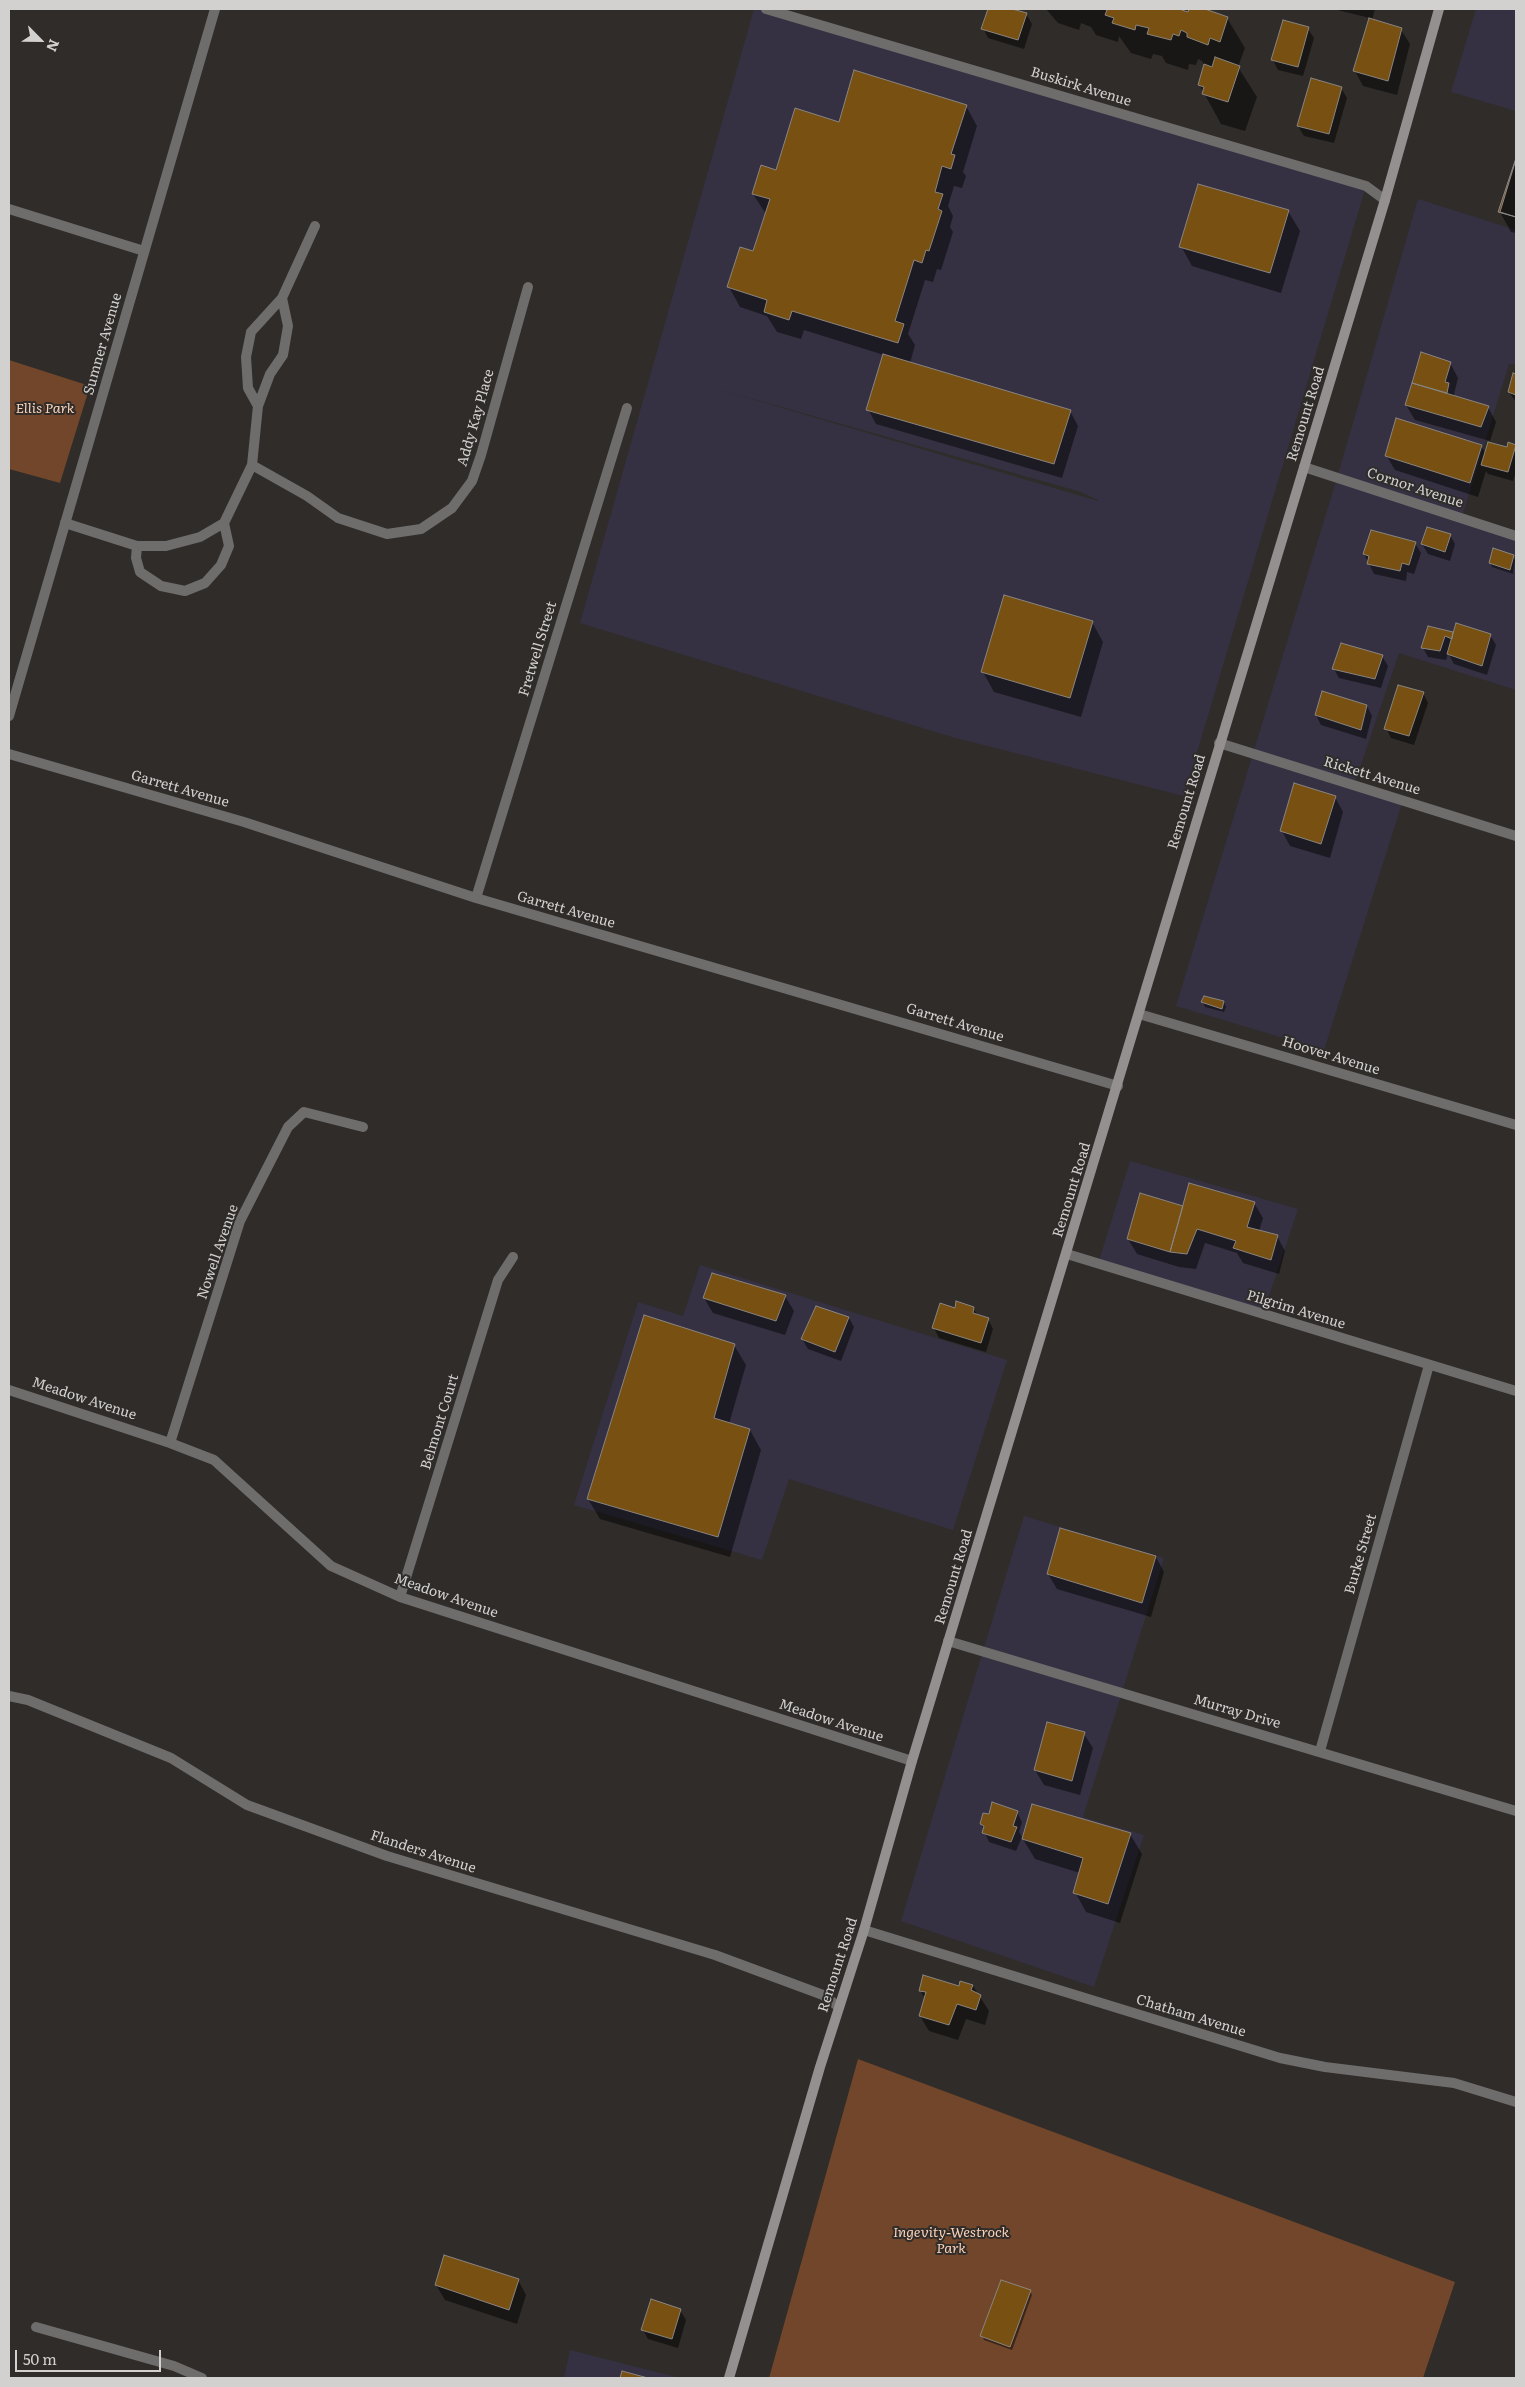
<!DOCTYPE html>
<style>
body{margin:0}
#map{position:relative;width:1525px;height:2387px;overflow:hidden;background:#2f2c2a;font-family:Literata,serif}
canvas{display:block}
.frame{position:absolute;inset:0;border:10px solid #d3d1d0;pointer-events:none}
.north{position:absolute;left:15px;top:15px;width:50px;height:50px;-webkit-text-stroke:4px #2f2c2a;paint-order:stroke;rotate:113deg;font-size:14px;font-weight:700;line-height:20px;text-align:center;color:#d3d1d0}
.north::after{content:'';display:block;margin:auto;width:18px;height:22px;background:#d3d1d0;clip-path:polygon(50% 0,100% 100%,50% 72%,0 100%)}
.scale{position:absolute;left:15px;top:2350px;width:146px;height:22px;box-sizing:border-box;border:2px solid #d3d1d0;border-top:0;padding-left:6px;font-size:15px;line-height:18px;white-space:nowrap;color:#d3d1d0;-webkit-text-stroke:4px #2f2c2a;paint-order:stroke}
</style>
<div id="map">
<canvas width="1525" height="2387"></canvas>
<div class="frame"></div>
<div class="north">N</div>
<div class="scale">50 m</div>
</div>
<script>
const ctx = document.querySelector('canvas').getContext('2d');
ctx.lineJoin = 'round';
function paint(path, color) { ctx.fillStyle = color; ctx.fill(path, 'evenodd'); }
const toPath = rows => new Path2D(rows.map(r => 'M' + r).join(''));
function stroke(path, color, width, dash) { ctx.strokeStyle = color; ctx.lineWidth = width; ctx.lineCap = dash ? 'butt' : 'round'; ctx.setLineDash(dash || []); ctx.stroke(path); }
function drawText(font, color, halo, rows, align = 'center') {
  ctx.font = font + ' Literata,serif'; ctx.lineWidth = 4; ctx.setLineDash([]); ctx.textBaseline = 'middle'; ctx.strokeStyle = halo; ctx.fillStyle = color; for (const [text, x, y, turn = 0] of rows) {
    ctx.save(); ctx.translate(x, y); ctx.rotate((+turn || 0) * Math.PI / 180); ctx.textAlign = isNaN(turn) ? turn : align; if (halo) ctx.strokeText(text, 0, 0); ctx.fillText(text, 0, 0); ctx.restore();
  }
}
paint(toPath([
 [754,9,766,9,1366,186,1184,796,952,737,580,623],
 [711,387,1081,492,1098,500,1098,501],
 [1476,9,1516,9,1516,111,1451,92],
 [1418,199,1516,230,1516,365,1509,364,1462,517,1516,535,1516,690,1399,653,1354,785,1403,800,1324,1050,1176,1006,1337,478],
 [1130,1161,1298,1209,1263,1314,1098,1264],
 [700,1265,1007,1360,953,1530,789,1479,762,1560,574,1505,638,1302,683,1316],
 [1024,1516,1164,1558,1083,1817,1144,1835,1094,1987,901,1921],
 [570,2350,680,2378,564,2378]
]), '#363142');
paint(toPath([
 [9,360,90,386,60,483,9,469],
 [858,2059,1455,2282,1423,2378,769,2378]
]), '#71462a');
paint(toPath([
 [989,9,1010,9,1026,14,1032,24,1024,49,988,38,983,28],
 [1046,9,1175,9,1189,13,1190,9,1201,9,1227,18,1245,48,1238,67,1257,97,1245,131,1221,124,1199,84,1205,66,1202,61,1198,59,1196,65,1189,64,1188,70,1166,63,1162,56,1153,54,1151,59,1131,53,1119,36,1118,42,1096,35,1091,27,1081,23,1079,30,1058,23],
 [1333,9,1375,9,1372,20,1401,30,1410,44,1397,95,1363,86,1355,71,1370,18],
 [1308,29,1314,38,1303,76,1278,70,1273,60],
 [1341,88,1347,98,1334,143,1304,136,1298,126],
 [966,106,977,126,963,172,966,176,962,188,954,186,948,206,953,216,950,227,953,232,941,270,937,269,933,282,925,280,908,334,915,345,910,363,1070,411,1078,426,1062,478,876,424,868,409,884,355,804,330,801,339,777,332,767,316,740,307,729,287,754,253,766,214,753,194,777,172,840,123],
 [1516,162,1516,233,1511,232,1500,212],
 [1288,211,1300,231,1281,293,1192,266,1181,246],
 [1422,354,1450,363,1458,378,1454,394,1456,397,1488,407,1496,422,1490,441,1415,420,1406,405],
 [1514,375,1516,375,1516,402,1509,392],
 [1481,446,1486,454,1515,446,1516,471,1513,481,1488,474,1486,471,1478,497,1395,470,1386,455],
 [1450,535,1455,544,1450,561,1428,554,1422,544],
 [1415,543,1421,553,1414,574,1407,572,1406,581,1374,574,1364,554],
 [1513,556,1515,560,1513,574,1492,567,1490,562],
 [1092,622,1103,642,1081,717,994,692,983,672],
 [1429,627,1454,634,1490,635,1496,645,1487,675,1454,664,1448,653,1446,660,1428,657,1423,648],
 [1382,656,1388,666,1381,688,1339,678,1334,669],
 [1423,693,1428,703,1414,745,1391,738,1386,728],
 [1367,706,1372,716,1366,739,1321,725,1316,715],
 [1335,797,1343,812,1330,858,1290,846,1282,831],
 [1203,1002,1224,1002,1226,1007,1224,1012,1205,1007],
 [1254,1203,1263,1218,1259,1231,1277,1236,1285,1251,1279,1274,1243,1263,1237,1253,1205,1243,1196,1269,1179,1267,1137,1254,1128,1239,1184,1207],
 [785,1296,794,1311,785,1335,713,1313,704,1298],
 [973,1308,978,1316,988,1319,993,1329,986,1352,939,1338,934,1328,956,1309],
 [849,1318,854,1327,841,1361,808,1349,802,1339],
 [734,1345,746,1365,729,1424,750,1430,761,1450,730,1557,600,1519,588,1499],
 [1156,1557,1164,1572,1151,1617,1057,1589,1048,1574],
 [1084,1734,1093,1748,1080,1795,1044,1785,1035,1770],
 [1017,1812,1022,1822,1019,1832,1022,1837,1016,1851,989,1842,981,1824],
 [1130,1834,1142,1854,1120,1923,1086,1912,1075,1892,1080,1873,1035,1859,1023,1839],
 [973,1986,989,2011,985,2025,966,2019,958,2040,929,2031,920,2016,925,1999,920,1990],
 [518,2280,526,2295,517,2324,445,2300,436,2285],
 [1030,2291,1032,2295,1012,2350,984,2340,982,2336],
 [680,2310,686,2320,678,2348,648,2339,643,2330]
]), '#0007');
const building = toPath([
 [988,9,1012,9,1027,13,1018,40,981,29,988,9],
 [1103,9,1179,9,1188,12,1189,9,1205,9,1228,17,1220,42,1210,38,1208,45,1187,37,1187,33,1181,30,1179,36,1173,34,1171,40,1147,34,1149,28,1136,25,1135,30,1112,23,1114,18,1105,15,1107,10,1103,9],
 [1369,18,1402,28,1388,81,1353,71,1369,18],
 [1283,20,1309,27,1298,67,1271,60,1283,20],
 [1215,57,1240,66,1228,102,1202,94,1204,87,1198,85,1204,64,1212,67,1215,57],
 [854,70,967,105,951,154,955,155,951,169,942,166,935,192,943,194,938,209,942,211,929,251,926,250,922,263,914,260,895,321,904,324,898,343,792,311,789,320,764,312,767,300,727,287,740,247,753,251,770,199,752,194,761,165,776,170,795,108,839,122,854,70],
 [1311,78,1342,87,1329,134,1297,126,1311,78],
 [1516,158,1516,217,1498,212,1516,158],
 [1516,159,1516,217,1500,212,1516,159],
 [1198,184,1289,210,1270,273,1179,247,1198,184],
 [1421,352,1451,362,1445,382,1449,383,1447,393,1412,383,1421,352],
 [883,354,1071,410,1054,464,866,410,883,354],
 [1513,373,1516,374,1516,395,1508,392,1513,373],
 [1412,383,1489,406,1481,427,1405,405,1412,383],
 [1396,418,1482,445,1470,483,1385,456,1396,418],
 [1488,442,1507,447,1508,442,1516,445,1508,472,1481,465,1488,442],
 [1427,527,1451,534,1445,552,1421,544,1427,527],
 [1371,530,1416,542,1409,565,1402,563,1400,571,1367,564,1369,556,1363,554,1371,530],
 [1493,548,1514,555,1510,570,1489,563,1493,548],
 [1004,595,1093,621,1070,698,981,672,1004,595],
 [1456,623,1491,634,1482,666,1447,654,1456,623],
 [1428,626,1453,632,1452,639,1445,636,1440,651,1421,648,1428,626],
 [1341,643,1383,655,1375,679,1332,669,1341,643],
 [1398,685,1424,692,1409,736,1384,729,1398,685],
 [1322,691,1367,705,1361,730,1315,715,1322,691],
 [1294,783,1336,796,1321,844,1280,831,1294,783],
 [1204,996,1224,1001,1222,1009,1201,1002,1204,996],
 [1189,1183,1255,1202,1247,1227,1278,1235,1271,1260,1233,1248,1236,1241,1197,1229,1187,1254,1170,1252,1189,1183],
 [1140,1193,1183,1206,1170,1252,1127,1239,1140,1193],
 [712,1273,786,1295,776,1321,703,1298,712,1273],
 [956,1301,974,1307,973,1313,989,1318,981,1343,932,1328,940,1303,955,1308,956,1301],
 [816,1306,849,1317,835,1352,801,1339,816,1306],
 [644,1315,735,1344,714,1418,750,1429,718,1537,587,1499,644,1315],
 [1060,1528,1156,1556,1142,1603,1047,1574,1060,1528],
 [1047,1722,1085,1732,1072,1781,1034,1770,1047,1722],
 [992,1802,1018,1811,1013,1826,1017,1827,1011,1842,982,1833,984,1826,980,1824,983,1813,989,1814,992,1802],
 [1032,1804,1131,1833,1108,1904,1073,1893,1083,1858,1022,1839,1032,1804],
 [923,1975,959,1986,960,1981,973,1985,971,1990,981,1995,976,2010,957,2004,949,2025,919,2016,926,1992,919,1991,923,1975],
 [444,2255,519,2279,509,2310,435,2285,444,2255],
 [1001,2280,1031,2290,1010,2347,980,2336,1001,2280],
 [651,2299,681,2309,672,2339,641,2330,651,2299],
 [622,2371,648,2378,620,2378,622,2371]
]);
paint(building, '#785011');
stroke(building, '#888582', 1);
stroke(toPath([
 [766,9,1366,186,1385,200],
 [9,209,144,251],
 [258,406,248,388,246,357,251,332,282,298,315,226],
 [252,465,307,496,338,518,387,534,421,529,452,508,472,481,481,455,528,287],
 [1304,467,1516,536],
 [65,523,137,546,166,546,200,537,224,523,252,465,258,406,270,374,283,355,288,326,282,298],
 [137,546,136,558,140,572,161,586,185,591,205,583,221,565,229,546,224,523],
 [1219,743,1516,836],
 [9,754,244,822,476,898,1118,1086],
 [476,898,627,408],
 [1139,1014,1516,1125],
 [1067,1254,1516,1391],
 [9,1390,170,1443,214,1460,331,1566,400,1597,912,1761],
 [170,1443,240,1221,288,1127,304,1112,363,1127],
 [400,1597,498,1280,513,1257],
 [9,1696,28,1700,171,1758,247,1805,387,1856,715,1955,823,1995,839,2007],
 [1320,1751,1429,1365],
 [864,1930,1280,2058,1325,2067,1454,2083,1516,2102],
 [36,2327,174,2366,202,2378]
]), '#6f6d6c', 10);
stroke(toPath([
 [9,716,215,9],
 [948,1641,1516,1811]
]), '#6f6d6c', 10);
stroke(toPath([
 [729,2378,820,2067,864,1930,912,1761,1385,200,1439,9]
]), '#949090', 10);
drawText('14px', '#d3d1d0', '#2f2c2a', [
 ["Buskirk Avenue",1081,87,17],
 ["Sumner Avenue",103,344,-74],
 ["Remount Road",1306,414,-73],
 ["Addy Kay Place",476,418,-74],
 ["Cornor Avenue",1415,488,18],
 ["Fretwell Street",538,649,-73],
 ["Rickett Avenue",1372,776,17],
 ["Garrett Avenue",180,789,16],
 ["Remount Road",1187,802,-73],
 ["Garrett Avenue",566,910,16],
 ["Garrett Avenue",955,1023,17],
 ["Hoover Avenue",1331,1056,17],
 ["Remount Road",1072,1190,-73],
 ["Nowell Avenue",218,1252,-71],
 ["Pilgrim Avenue",1296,1310,17],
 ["Meadow Avenue",84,1399,18],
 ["Belmont Court",440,1422,-73],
 ["Burke Street",1361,1554,-74],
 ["Remount Road",954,1577,-73],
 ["Meadow Avenue",446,1596,19],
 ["Murray Drive",1237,1712,16],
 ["Meadow Avenue",831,1721,18],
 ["Flanders Avenue",423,1852,18],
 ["Remount Road",838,1965,-72],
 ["Chatham Avenue",1191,2016,17]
]);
drawText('italic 14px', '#fbd2b8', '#2f2c2a', [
 ["Ellis Park",45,409],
 ["Ingevity-Westrock",951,2233],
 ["Park",951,2249]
]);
</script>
